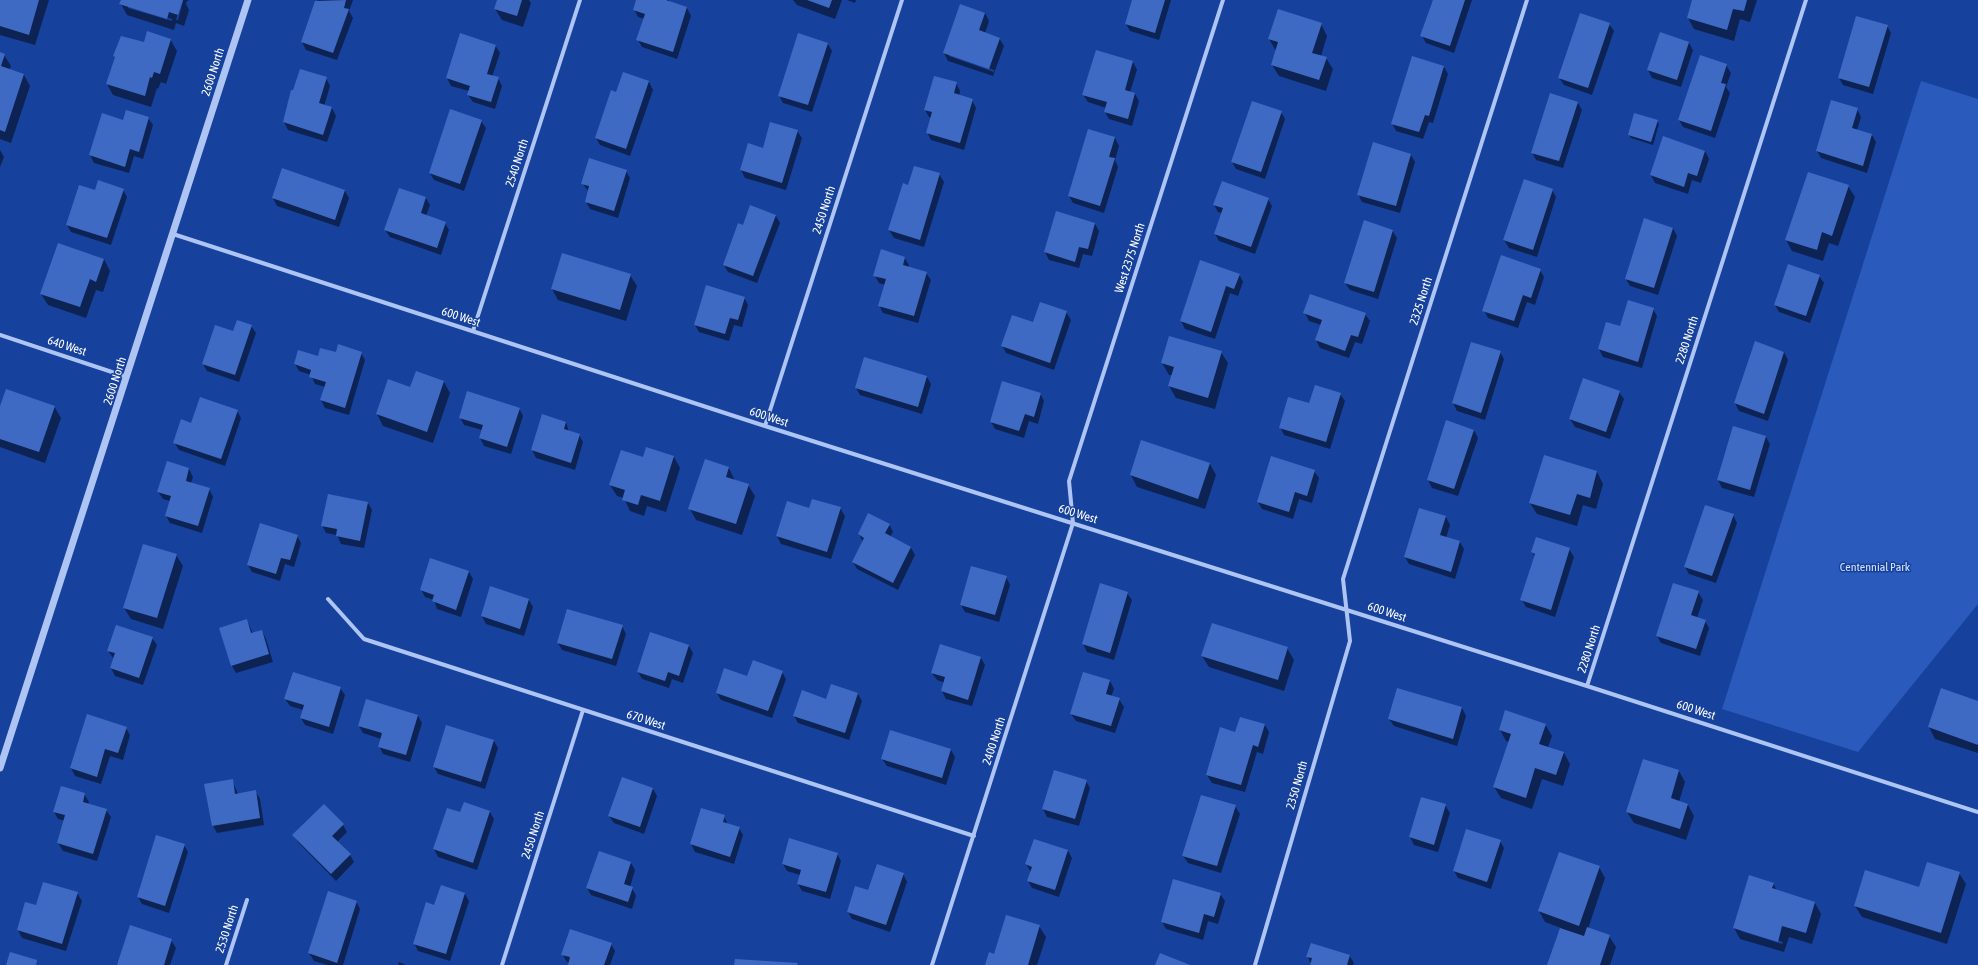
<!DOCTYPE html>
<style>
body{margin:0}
canvas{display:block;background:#16419d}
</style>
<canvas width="1978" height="965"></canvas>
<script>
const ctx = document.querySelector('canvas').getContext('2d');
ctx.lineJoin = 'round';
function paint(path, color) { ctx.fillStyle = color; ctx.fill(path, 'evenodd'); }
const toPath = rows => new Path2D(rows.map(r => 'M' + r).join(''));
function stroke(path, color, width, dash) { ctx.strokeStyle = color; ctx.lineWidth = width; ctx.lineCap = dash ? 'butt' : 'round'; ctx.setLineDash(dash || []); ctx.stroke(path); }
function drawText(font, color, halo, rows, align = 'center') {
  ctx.font = font + ' "Asap Condensed",sans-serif'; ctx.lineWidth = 3; ctx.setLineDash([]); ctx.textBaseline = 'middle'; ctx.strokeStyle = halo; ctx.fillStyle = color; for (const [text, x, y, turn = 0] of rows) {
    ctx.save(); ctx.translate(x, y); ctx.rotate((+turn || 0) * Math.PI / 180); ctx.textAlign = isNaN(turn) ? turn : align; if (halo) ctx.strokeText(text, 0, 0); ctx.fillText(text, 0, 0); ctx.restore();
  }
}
paint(toPath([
 [1921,81,1978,99,1978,604,1858,752,1722,709]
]), '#2a5abb');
paint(toPath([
 [0,0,49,0,35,45,0,35],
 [122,0,182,0,176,20,178,20,183,1,182,0,190,0,187,1,186,4,189,10,184,26,176,23,174,30,127,15,121,4],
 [128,6,172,19,172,21,128,8],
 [319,0,353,0,349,11,353,18,337,60,306,50,302,42,316,1],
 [498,0,529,0,531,3,523,27,502,20,495,9],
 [637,0,669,0,669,2,687,8,691,16,677,59,642,47,638,40,645,19,638,17,634,9],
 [793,0,842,0,835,19,797,5],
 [847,0,856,0,855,3],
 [1133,0,1171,0,1159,40,1130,31,1126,24],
 [1434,0,1472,0,1454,53,1426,43,1422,36],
 [1693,0,1757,0,1750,22,1740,19,1734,41,1694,29,1688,18],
 [985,13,989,21,985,33,999,38,1004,46,993,76,948,61,944,53],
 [949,54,994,70,994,72,949,56],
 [1321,24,1327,36,1321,56,1326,58,1333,69,1326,91,1279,76,1272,65,1276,51,1269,39],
 [1609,24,1614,31,1592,95,1564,85,1559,78],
 [1887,26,1891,33,1873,94,1843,85,1839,78],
 [170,39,177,51,166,84,161,82,158,89,157,88,151,107,113,95,107,84,115,58,114,56,144,44],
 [1689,43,1693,50,1681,87,1652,78,1648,70],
 [828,44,832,51,812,112,783,103,779,95],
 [495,45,500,53,492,77,498,78,502,86,495,109,473,102,468,95,469,91,451,86,447,78],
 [0,53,4,55,11,66,9,70,24,75,30,86,11,143,0,139],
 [1133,62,1137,70,1130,92,1135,94,1139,101,1132,126,1109,119,1105,112,1106,108,1088,102,1083,95],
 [1726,65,1731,73,1726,87,1730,93,1715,138,1683,127,1679,120],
 [1444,67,1448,74,1433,123,1429,122,1423,139,1396,131,1392,123],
 [623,74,649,82,653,90,630,156,600,145,596,138,617,93],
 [326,78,330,86,324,106,332,108,336,116,327,142,288,130,284,122],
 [956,83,960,91,959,96,972,100,976,108,964,150,931,140,927,132,931,118,929,117,925,110],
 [1578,103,1582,110,1563,168,1536,160,1532,152],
 [1857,109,1861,117,1857,130,1872,135,1876,142,1867,173,1821,158,1817,151],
 [1281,112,1285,119,1265,179,1236,169,1232,162],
 [148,118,153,125,143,159,134,156,129,173,94,163,90,155,124,121],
 [481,121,486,128,464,191,434,180,430,173],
 [1657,121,1659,124,1653,145,1631,138,1629,135],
 [1089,130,1115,138,1119,146,1115,160,1118,167,1104,213,1073,203,1069,196],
 [797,131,802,138,786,190,745,178,741,170,763,149],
 [0,150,4,157,0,167],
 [1705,151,1709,159,1701,183,1692,180,1688,194,1655,183,1651,175],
 [1411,155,1415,162,1400,213,1362,202,1358,194],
 [283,170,345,191,349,198,339,227,277,206,273,198],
 [626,171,630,178,618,218,590,209,586,202,589,192,582,183],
 [939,174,944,182,924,247,894,238,889,230,909,186],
 [1848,186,1855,197,1838,246,1829,243,1823,261,1792,251,1786,240],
 [399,189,426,198,430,205,426,216,445,223,449,230,441,255,390,237,385,230],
 [123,190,127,197,111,245,71,232,67,225,95,191],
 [1552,190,1556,197,1537,257,1509,248,1504,240],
 [1268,199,1272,206,1255,254,1219,241,1215,234,1222,213,1218,212,1214,205],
 [1057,213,1095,224,1099,231,1092,256,1083,254,1079,268,1049,260,1045,252],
 [776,216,780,223,757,283,728,272,724,265,744,226],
 [1673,228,1677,236,1658,295,1630,286,1626,279],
 [1392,230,1397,238,1378,299,1350,290,1345,283],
 [904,257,909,265,908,267,926,273,931,280,918,323,883,313,879,305,885,285,879,283,875,276],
 [104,259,110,271,103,292,96,290,86,318,48,305,41,294],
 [1201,261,1239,274,1243,282,1238,296,1230,293,1215,339,1185,329,1181,321],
 [1540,270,1544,277,1535,305,1527,302,1518,328,1488,318,1484,310],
 [630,275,637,286,626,321,558,300,552,289],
 [1819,276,1824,283,1810,323,1779,312,1775,305],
 [744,297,748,305,742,327,734,325,729,341,699,332,695,325],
 [1653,309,1657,316,1642,368,1603,357,1599,349,1621,327],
 [1066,312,1071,320,1054,370,1006,353,1002,345,1034,323],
 [1305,313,1365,314,1370,321,1362,344,1355,342,1349,358,1320,348,1316,340,1321,325,1309,321],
 [251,326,256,333,239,382,207,371,203,364,234,332],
 [1755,343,1784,352,1788,360,1768,421,1739,411,1735,403],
 [1221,352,1228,363,1215,409,1176,398,1169,386,1172,375,1169,375,1162,363],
 [1500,352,1504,359,1485,420,1457,411,1453,403],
 [361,353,365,360,349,415,325,408,321,400,325,387,315,384,311,375,299,371,295,364,336,354],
 [927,377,931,384,922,414,860,395,856,388],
 [444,382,450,393,433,443,383,426,377,414,411,388],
 [1619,392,1624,399,1610,439,1575,427,1570,419],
 [1040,393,1044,401,1038,424,1029,421,1024,438,995,429,991,422],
 [1340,394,1345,401,1330,449,1284,435,1280,427],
 [54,406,61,418,45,463,0,447,0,409],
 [519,408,523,416,511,454,484,446,480,438,482,430,464,425,460,417],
 [237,411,241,418,225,466,179,450,174,442,192,424],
 [566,422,569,432,579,435,583,442,575,470,536,458,532,450],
 [1474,430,1478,438,1458,496,1432,488,1428,480],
 [1766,437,1770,444,1754,497,1722,488,1718,480],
 [1142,441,1210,464,1216,475,1205,509,1137,487,1131,475],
 [646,448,674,457,680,468,666,512,647,506,644,516,630,511,624,498,617,496,610,485,643,458],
 [1544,456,1597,472,1603,484,1596,509,1583,505,1577,526,1537,514,1530,503],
 [168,462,189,469,193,477,191,483,209,489,213,497,202,533,170,523,166,516,170,501,163,499,158,492],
 [729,468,735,481,748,485,755,496,742,535,696,520,690,509],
 [1314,471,1319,478,1312,503,1299,499,1293,519,1262,509,1258,502],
 [368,503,372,510,364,548,341,544,337,535,326,533,322,525],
 [840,508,845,516,831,559,781,544,777,536,810,510],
 [1420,509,1446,517,1450,525,1446,538,1460,542,1464,549,1455,579,1409,564,1405,557],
 [1733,515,1737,523,1716,583,1689,574,1685,567],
 [889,524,893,532,890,537,911,548,915,555,898,590,857,569,853,562,863,542,859,534],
 [297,536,301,543,294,567,285,564,280,581,252,572,248,565],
 [1569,549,1574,557,1555,617,1526,607,1522,600,1535,557,1532,552],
 [176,555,183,566,163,629,131,619,124,608],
 [469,572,473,579,461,617,437,609,434,600,425,597,421,589],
 [1006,577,1010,585,999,622,965,612,961,605],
 [491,587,529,600,533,607,524,636,486,624,482,616],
 [1698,592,1703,600,1697,618,1705,621,1709,628,1700,656,1661,643,1657,636],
 [1127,593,1132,600,1114,660,1087,652,1083,644],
 [247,620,253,634,262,631,266,639,273,662,236,673,232,666],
 [622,626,626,634,616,666,562,650,558,643],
 [152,638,157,645,143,685,115,676,111,668,114,659,108,651],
 [689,646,693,653,683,683,672,679,669,688,642,679,638,672],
 [1287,648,1294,660,1284,691,1209,667,1202,656],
 [981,658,985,665,972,706,946,699,942,691,945,683,937,680,932,673],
 [782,672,786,679,772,718,721,700,717,693,748,677],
 [1110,681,1114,689,1111,697,1119,699,1124,707,1115,733,1076,721,1071,714],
 [340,688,345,695,333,734,305,725,301,718,303,710,290,706,285,699],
 [1398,689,1462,708,1466,716,1457,746,1394,726,1389,719],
 [1942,690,1978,702,1978,753,1935,739,1929,727],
 [858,694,862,701,849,740,798,723,794,716,827,700],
 [418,716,422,723,410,762,383,754,379,746,381,739,363,733,359,726],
 [1545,724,1552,736,1548,747,1564,753,1570,764,1563,786,1542,779,1532,809,1501,798,1494,787,1509,742,1506,741,1500,730],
 [1265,725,1269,732,1263,754,1257,752,1245,792,1212,783,1207,775,1236,733],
 [126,728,130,735,123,760,110,756,101,784,75,776,71,768],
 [494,741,498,748,485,789,438,774,434,767],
 [951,750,955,757,946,785,887,766,882,759],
 [1679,771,1685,782,1679,802,1688,805,1694,816,1686,840,1634,823,1627,812],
 [1054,772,1086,781,1090,788,1079,826,1047,817,1043,809],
 [622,778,653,789,657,796,644,834,614,823,609,816],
 [232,780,238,794,255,791,260,799,264,825,217,833,213,826],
 [84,794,89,802,88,804,106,810,111,817,97,861,63,851,58,843,65,821,58,819,54,812],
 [1421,798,1445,805,1450,813,1438,852,1414,845,1410,837],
 [1235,806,1240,814,1221,873,1188,863,1183,856],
 [448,809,461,813,490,812,494,819,477,870,438,857,434,849],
 [724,816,728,825,739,828,743,835,734,864,695,852,691,844],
 [343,825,347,832,337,842,350,855,354,862,336,881,298,842,294,835],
 [1500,841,1504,848,1491,889,1458,878,1454,871],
 [184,845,188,852,169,913,142,904,138,897],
 [1068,851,1072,858,1059,897,1032,888,1028,881,1031,872,1026,864],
 [837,854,841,861,830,899,802,891,798,884,800,875,787,871,783,864],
 [631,863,635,870,630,887,632,888,636,896,632,909,591,895,587,888],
 [1599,867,1605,878,1588,929,1609,936,1616,947,1610,965,1548,965,1561,928,1545,922,1539,911],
 [1959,873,1966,884,1947,944,1862,917,1855,906,1920,888],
 [903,874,907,882,890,932,852,919,848,912,869,892],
 [1773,883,1777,891,1815,903,1821,914,1812,944,1789,937,1784,952,1740,939,1734,928],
 [1741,929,1783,942,1782,944,1741,931],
 [77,893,82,901,66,951,22,938,18,930,37,906],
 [465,894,469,901,450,961,418,951,414,943,435,906],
 [1220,894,1225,901,1218,924,1208,921,1203,940,1166,929,1162,922],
 [356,901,360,909,343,965,327,965,314,961,309,953],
 [1039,926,1046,937,1037,965,986,965,994,955],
 [171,940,176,948,170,965,118,965],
 [611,944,615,951,610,965,569,965,570,963,567,962,562,954],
 [1349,955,1354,963,1353,965,1311,965,1308,957],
 [399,962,406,965,398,965]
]), '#0007');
paint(toPath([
 [0,0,39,0,29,35,0,26],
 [121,0,183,0,178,15,169,12,167,19,119,4],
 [346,0,344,8,349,9,333,53,301,42,315,1],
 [497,0,522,0,517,16,494,9],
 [636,0,666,0,687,7,673,52,636,40,645,14,633,10],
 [807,0,832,0,829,8],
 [1132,0,1165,0,1155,33,1125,24],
 [1433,0,1465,0,1450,46,1420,36],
 [1692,0,1747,0,1744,11,1733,9,1727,30,1687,18],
 [960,4,985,13,979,30,1000,38,989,69,943,53],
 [1278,9,1322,23,1312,53,1327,57,1319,80,1271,65,1278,42,1268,39],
 [1580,13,1610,23,1588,88,1558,78],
 [1856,16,1888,25,1869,87,1838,78],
 [147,31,171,39,160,74,154,72,152,78,150,77,145,96,106,84,115,57,113,56,121,36,144,42],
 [1660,32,1689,42,1677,80,1647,70],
 [460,33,496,45,487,74,499,77,491,102,467,95,470,86,446,78],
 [798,33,828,43,808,105,778,96],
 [1096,50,1133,61,1125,90,1135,93,1128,119,1104,112,1107,102,1082,95],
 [0,52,5,54,1,66,24,74,5,132,0,130],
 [1700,55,1727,64,1721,83,1726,84,1711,131,1678,120],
 [1412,56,1444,66,1429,116,1425,115,1419,132,1391,124],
 [300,69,327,77,319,103,332,107,323,135,283,122,291,90,293,90],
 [623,72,649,81,626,149,595,138,611,90,616,92],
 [934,76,957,82,954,93,973,99,960,143,926,133,932,112,924,110],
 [1550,93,1578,102,1559,161,1531,153],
 [1831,100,1858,108,1852,128,1872,134,1863,166,1816,151],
 [1252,101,1282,111,1261,172,1231,162],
 [450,109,482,120,460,184,429,173],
 [126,110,149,117,139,152,130,149,125,167,89,155,102,113,123,120],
 [1634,113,1658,120,1651,142,1628,135],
 [770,122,798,130,782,183,740,170,748,143,763,148],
 [1088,129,1115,137,1109,157,1115,158,1100,206,1068,196],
 [1663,136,1705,151,1697,176,1688,173,1684,187,1650,175],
 [1373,142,1411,154,1396,206,1357,195],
 [589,158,627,170,614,211,585,202,589,186,581,184],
 [914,166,940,173,920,240,888,230,903,183,908,185],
 [282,168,345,190,335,220,272,198],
 [1808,172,1849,185,1832,236,1822,232,1817,250,1785,240],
 [1524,179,1553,189,1533,250,1503,240],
 [98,180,124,189,107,238,66,225,79,185,95,190],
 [1222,181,1269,198,1251,247,1214,234,1223,208,1213,205],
 [399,188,426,197,421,213,446,222,437,248,384,230],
 [750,205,776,215,753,276,723,265,738,223,743,225],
 [1056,211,1095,223,1088,249,1079,247,1075,262,1044,252],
 [1644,218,1673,228,1654,288,1625,279],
 [1364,220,1393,230,1374,292,1344,283],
 [58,243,104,259,96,282,90,279,80,307,40,294],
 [881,249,905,257,903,265,927,272,914,316,878,306,886,279,873,276],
 [562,253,631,274,620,310,551,289],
 [1501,255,1541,269,1531,298,1523,295,1514,321,1482,311],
 [1200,260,1240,274,1234,289,1226,286,1211,332,1180,321],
 [1788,264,1820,275,1806,316,1774,305],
 [706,285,745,297,738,320,730,318,725,334,694,325],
 [1310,294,1366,313,1358,337,1351,335,1345,351,1315,340,1322,320,1303,313],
 [1628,300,1654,308,1638,362,1598,349,1606,322,1620,326],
 [1040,302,1067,311,1050,363,1001,346,1012,315,1033,322],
 [237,320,252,325,235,375,202,364,215,325,233,331],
 [1169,336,1222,351,1208,398,1168,386,1174,367,1161,363],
 [1755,341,1784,352,1764,414,1734,403],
 [1471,342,1501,351,1481,413,1452,403],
 [338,344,362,352,345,408,320,400,326,382,309,377,311,370,294,364,298,350,318,356,320,348,336,352],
 [864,357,927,376,918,407,855,388],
 [416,371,444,381,427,432,376,414,388,379,410,387],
 [1583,378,1620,391,1606,432,1569,419],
 [1002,381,1041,393,1034,417,1025,414,1019,431,990,422],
 [1315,385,1341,393,1326,442,1279,428,1288,397,1309,403],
 [6,389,55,406,39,452,0,439,0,406],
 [467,391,520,408,507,447,479,438,483,425,459,418],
 [200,397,238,410,221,459,173,443,181,419,191,423],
 [542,414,566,422,564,429,580,434,571,463,531,450],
 [1446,420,1474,430,1454,489,1427,480],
 [1733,426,1766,436,1750,490,1717,480],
 [1141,440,1210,463,1198,499,1130,475],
 [646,447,674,456,660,501,641,495,638,505,622,500,625,490,609,485,621,450,643,457],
 [1544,455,1597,471,1590,498,1577,494,1570,515,1529,503],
 [1271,456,1315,470,1307,496,1295,492,1289,512,1257,502],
 [705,459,729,467,726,477,749,484,736,524,688,509],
 [167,461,189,468,186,481,210,488,198,526,165,516,171,496,157,492],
 [328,494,368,502,360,541,336,536,337,529,321,526],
 [812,499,841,507,827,552,776,536,787,501,809,508],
 [1705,505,1734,514,1712,576,1684,567],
 [1419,508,1446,516,1440,535,1460,541,1451,572,1404,557],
 [868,513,890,524,885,533,911,547,893,583,852,562,864,538,858,534],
 [260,523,298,535,290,560,281,558,276,574,247,565],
 [1536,537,1570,548,1551,610,1520,600,1535,554,1531,552],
 [143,544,177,554,157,618,123,608],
 [430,558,469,571,456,610,432,601,434,595,420,590],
 [971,566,1007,576,995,615,960,605],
 [1100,583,1128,592,1110,653,1082,644],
 [1673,583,1699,591,1691,615,1706,620,1696,649,1656,636],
 [490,586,529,599,520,629,481,616],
 [567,609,623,625,612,659,557,643],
 [247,619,251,633,262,630,269,654,231,666,219,628],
 [1212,623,1288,647,1278,680,1201,656],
 [116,625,153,637,139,678,110,668,115,653,107,651],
 [650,632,689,645,679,676,668,672,665,681,637,672],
 [940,644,981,657,968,700,941,691,945,677,931,673],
 [753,660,783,671,768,711,716,693,724,668,747,676],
 [293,672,341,687,329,727,300,718,304,705,284,699],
 [1083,672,1110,680,1106,694,1120,698,1111,726,1070,714],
 [831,684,858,693,845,733,793,716,802,690,826,699],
 [1397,688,1462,707,1453,739,1388,719],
 [1941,688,1978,701,1978,745,1928,727],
 [366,699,418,715,406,755,378,747,382,733,358,726],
 [1505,710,1546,724,1539,744,1564,752,1556,775,1535,768,1526,798,1493,787,1511,734,1499,730],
 [87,714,127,727,118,753,105,749,97,777,70,768],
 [1240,717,1265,724,1258,747,1253,745,1241,785,1206,775,1220,727,1235,732],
 [446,725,494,740,481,782,433,767],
 [890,730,951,749,942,778,881,759],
 [1643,759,1679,770,1671,798,1688,804,1680,829,1626,812],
 [1054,770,1087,780,1075,819,1042,809],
 [622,777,653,788,640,827,608,816],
 [233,779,235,794,256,790,260,818,212,826,204,784],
 [61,786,85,793,83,802,107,809,93,854,57,843,65,815,53,812],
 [1201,795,1236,805,1217,866,1182,856],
 [1421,797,1446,804,1434,845,1409,837],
 [464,802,490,811,473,863,433,849,447,808,460,812],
 [324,804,344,824,332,836,351,854,331,874,292,835],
 [701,808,725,815,723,822,740,827,730,857,690,844],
 [1466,829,1501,840,1487,882,1453,871],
 [156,835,185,844,165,906,137,897],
 [789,838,838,853,826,892,797,884,801,870,782,864],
 [1034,839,1068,850,1055,890,1027,881,1032,867,1025,864],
 [599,851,631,862,624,884,633,887,628,902,586,888],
 [1559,852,1600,866,1579,926,1538,911],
 [1927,862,1960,872,1941,933,1854,906,1865,870,1919,887],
 [877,864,904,873,886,925,847,912,855,886,868,890],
 [1749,875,1774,883,1772,888,1815,902,1806,933,1782,926,1778,942,1733,928],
 [1173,879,1221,893,1214,917,1204,914,1199,933,1161,922],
 [43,882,78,892,62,944,17,930,25,902,36,905],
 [441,885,465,893,446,954,413,944,426,902,434,905],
 [328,891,357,901,337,963,308,953],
 [1006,915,1040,925,1028,965,985,965,989,952,994,954],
 [130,925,172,939,164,965,117,965],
 [1587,927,1610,935,1600,965,1547,965,1560,928,1584,936],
 [570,929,612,943,604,965,568,965,570,957,561,955],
 [1311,943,1350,955,1347,965,1310,965,1312,958,1306,957],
 [10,952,37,960,36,965,6,965],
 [1160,953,1190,965,1155,965],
 [735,959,798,963,797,965,734,965]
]), '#3f6ac4');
stroke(toPath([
 [173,234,765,426,1587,686,1978,812],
 [473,331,580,0],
 [0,335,127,377],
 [765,426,902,0],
 [328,599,364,639,974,836],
 [1587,686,1806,0],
 [226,965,247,900],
 [502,965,583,710],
 [932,965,1073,523,1069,481,1223,0],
 [1255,965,1350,641,1343,579,1527,0]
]), '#aec5f3', 4);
stroke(toPath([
 [0,768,248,0]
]), '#aec5f3', 7);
drawText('12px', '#fff', '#16419d', [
 ["2600 North",213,72,-72],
 ["2540 North",517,163,-72],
 ["2450 North",824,210,-72],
 ["West 2375 North",1130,258,-72],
 ["2325 North",1421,301,-72],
 ["600 West",461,317,18],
 ["2280 North",1687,340,-72],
 ["640 West",67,346,18],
 ["2600 North",115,381,-72],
 ["600 West",769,417,18],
 ["600 West",1078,514,17],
 ["600 West",1387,612,18],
 ["2280 North",1589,649,-72],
 ["600 West",1696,710,18],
 ["670 West",646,720,18],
 ["2400 North",994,741,-72],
 ["2350 North",1297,785,-74],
 ["2450 North",533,835,-72],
 ["2530 North",227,929,-72]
]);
drawText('12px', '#d6e3fd', '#16419d', [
 ["Centennial Park",1875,567]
]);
</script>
